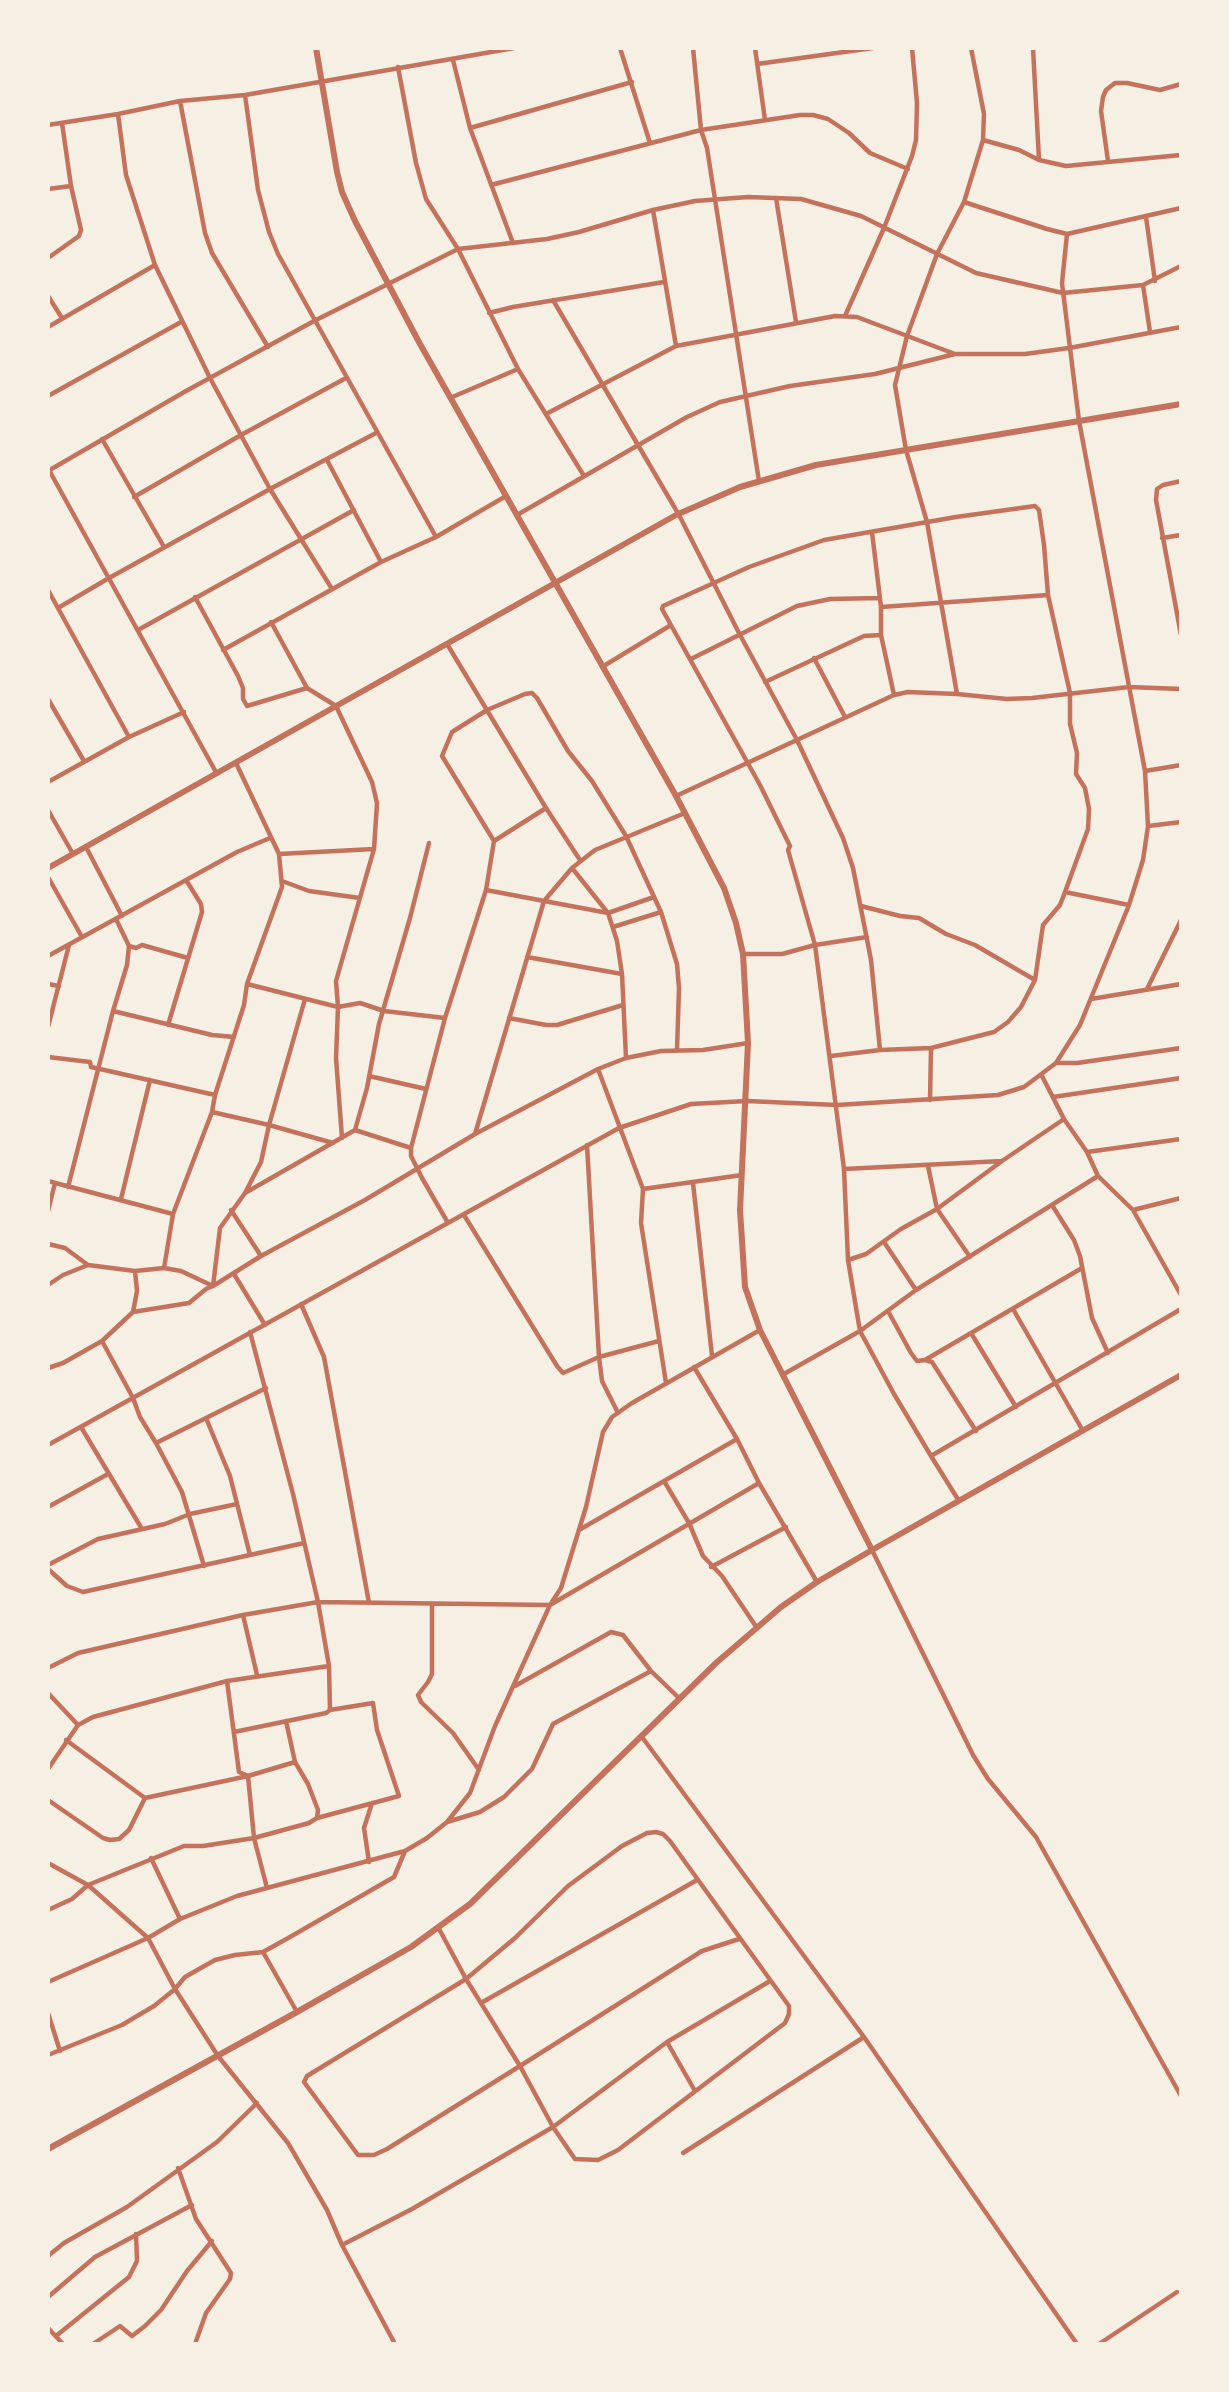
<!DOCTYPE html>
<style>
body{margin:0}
#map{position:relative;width:1229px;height:2392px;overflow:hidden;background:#f6efe4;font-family:Roboto,sans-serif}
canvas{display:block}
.frame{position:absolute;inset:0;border:50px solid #f6efe4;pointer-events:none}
</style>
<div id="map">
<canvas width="1229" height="2392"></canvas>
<div class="frame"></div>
</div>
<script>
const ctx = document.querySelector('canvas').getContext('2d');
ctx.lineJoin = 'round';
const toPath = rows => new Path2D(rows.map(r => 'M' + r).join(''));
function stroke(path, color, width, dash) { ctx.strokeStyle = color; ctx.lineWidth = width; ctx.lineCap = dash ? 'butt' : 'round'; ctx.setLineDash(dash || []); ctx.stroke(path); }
stroke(toPath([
 [620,48,650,143],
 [693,48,701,130,707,148,759,481],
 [755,48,765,120],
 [1033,48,1039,160],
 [453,60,470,128,513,243],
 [757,64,873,48],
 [398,67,416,163,426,199,458,249,518,369,584,476],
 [245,95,258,190,269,232,278,254,436,537],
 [180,101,205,233,212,253,268,347],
 [118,114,126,175,155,265,210,378,270,489,332,589],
 [48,125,118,114,180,101,245,95,514,48],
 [470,128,632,82],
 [983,140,1019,150,1039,160,1066,166,1181,155],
 [1108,161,1101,111,1103,97,1106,90,1115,83,1127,83,1160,90,1181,84],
 [491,185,701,130,800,115,813,115,828,119,849,133,870,153,908,169],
 [48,189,71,186],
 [776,198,796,322],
 [964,202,1047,229,1067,234,1181,208],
 [653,210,676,346],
 [1146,217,1155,281],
 [48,258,79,236,81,230,71,186,62,123],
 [1143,285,1150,332],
 [48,296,62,318],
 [553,300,679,515,739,633,797,740,843,838,853,868,871,960,880,1050],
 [489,313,513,307,664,282],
 [845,316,884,228,912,156,916,140,917,103,912,48],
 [48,327,155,265],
 [48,396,181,322],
 [450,398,518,369],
 [546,414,676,346,835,316,857,317,955,354],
 [102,439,164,547],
 [327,460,381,562],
 [49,470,217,774],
 [48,471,186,391,314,321,458,249,547,239,579,232,653,210,695,201,748,197,801,199,861,216,976,273,1063,293,1143,285,1181,266],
 [1181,481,1163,485,1157,489,1156,500,1181,635],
 [134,497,241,435,346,378],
 [517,515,687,417,720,402,790,386,875,374,955,354,1025,354,1069,348,1181,327],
 [872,532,881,607,881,635,894,695],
 [1162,538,1181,535],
 [48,590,129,737],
 [195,597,238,676,243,688,243,699,247,706,307,688,336,706,372,782,377,803,374,849,336,981,338,1007,336,1058,342,1138],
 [881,607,1048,595],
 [58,608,109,578,270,489,376,433],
 [271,622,307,688],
 [138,630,354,510],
 [447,644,546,808,494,841],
 [223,650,381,562,436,537,506,496],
 [814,658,845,717],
 [691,659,797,606,830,599,880,598],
 [602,667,671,625],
 [765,682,864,636,881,635],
 [957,694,927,522,906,450,895,385,907,336,937,254,964,202,983,140,984,114,971,48],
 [48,699,84,761],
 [1145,771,1181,765],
 [48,782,129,737,184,712],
 [676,796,894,695,908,692,957,694,1007,699,1032,698,1129,687,1181,689],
 [546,808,580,860],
 [48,810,73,854],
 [1148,826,1181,822],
 [86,847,122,916],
 [279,854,374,849],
 [572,868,608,913,617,941,622,974,626,1058],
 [48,877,82,937],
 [282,881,309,891,360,898],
 [486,890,608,913,654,897],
 [1065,892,1129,905],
 [861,906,900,916,919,918,946,934,975,945,1035,980],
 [613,927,661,912],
 [129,946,136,948,142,945,188,958],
 [743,954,782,954,815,945,867,937],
 [48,956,237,852,270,838],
 [527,957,622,974],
 [48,984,59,986],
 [247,984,338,1007,360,1003,384,1011,445,1018],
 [1147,989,1181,920],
 [1091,999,1181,984],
 [113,1011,212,1035,234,1037],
 [509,1018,546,1025,557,1025,623,1005],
 [168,1025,202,912,201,904,186,880],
 [48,1027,69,945],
 [831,1056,880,1050,931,1048,994,1032,1008,1022,1021,1007,1035,980,1043,925,1060,905,1065,892,1088,829,1089,809,1085,788,1076,774,1077,753,1070,724,1070,693,1048,595,1044,545,1039,510,1035,506,956,517,824,540,749,567,663,606,662,609,760,785,790,846,788,850,815,945,844,1169,848,1260,860,1331,894,1394,931,1456,1181,1309],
 [48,1057,90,1062,91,1067,215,1095],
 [1056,1063,1077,1063,1181,1048],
 [598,1069,643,1189,641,1223,666,1383],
 [369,1076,426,1089],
 [1042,1076,1064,1119,1087,1152,1098,1176,1133,1210,1181,1295],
 [1053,1097,1181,1078],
 [930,1100,931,1048],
 [212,1112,269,1125,305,999],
 [355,1130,367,1088,379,1024,410,918,429,843],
 [475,1134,544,901,572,868,595,850,685,813],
 [333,1143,269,1125,261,1162,245,1193,355,1130,411,1148],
 [587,1145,599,1357,602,1381,618,1413],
 [1087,1152,1181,1139],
 [928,1166,937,1209,970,1257],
 [844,1169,1002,1161,1064,1119],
 [48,1181,173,1214],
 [693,1183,712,1356],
 [68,1187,113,1011,127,965,129,946,116,919],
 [643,1189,742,1175],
 [121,1199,150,1080],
 [1052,1205,1074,1240,1080,1256,1092,1318,1108,1353],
 [231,1210,261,1256],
 [1133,1210,1181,1198],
 [48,1211,55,1183],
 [464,1215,557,1366,563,1373,599,1357,659,1341],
 [448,1223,422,1178,411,1156,411,1148,445,1018,486,890,494,841,442,756,452,732,487,710,525,694,532,693,537,698,568,751,592,781,626,836,661,912,677,964,679,988,677,1050],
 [884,1242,916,1290],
 [48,1244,65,1248,88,1265],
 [848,1260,866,1254,901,1229,937,1209,1002,1161],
 [164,1268,173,1214,212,1112,215,1095,244,1005,247,984,282,887,279,854,236,763],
 [234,1274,265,1325],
 [48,1285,63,1275,88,1265,135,1271,164,1268,181,1271,213,1286,261,1256,365,1200,475,1134,598,1069,626,1058,661,1051,703,1050,748,1043],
 [301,1304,324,1357,369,1603],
 [1013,1309,1083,1431],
 [888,1311,911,1353,917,1361,925,1360,932,1362,976,1431],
 [133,1312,189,1303,206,1289,213,1286,220,1228,245,1193],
 [971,1333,1016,1407],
 [102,1341,133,1398,140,1417,156,1443,182,1492,204,1566],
 [925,1360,1082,1268],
 [694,1367,737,1439,759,1483,817,1582],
 [48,1368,63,1363,102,1341,133,1312,137,1291,135,1271],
 [782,1375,860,1331,916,1290,1098,1176],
 [206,1418,230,1476,250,1555],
 [81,1427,142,1529],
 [156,1443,266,1388],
 [48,1445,619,1128,691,1104,747,1101,837,1105,998,1095,1024,1087,1056,1063,1080,1025,1129,905,1143,860,1148,826,1145,771,1079,421,1062,283,1067,234],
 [931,1456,959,1501],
 [664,1481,689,1523,703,1556,722,1576,757,1628],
 [48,1507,108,1474],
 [579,1530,737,1439],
 [872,1550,973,1755,988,1779,1036,1837,1181,2096],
 [48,1565,98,1539,165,1524,190,1514,237,1504],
 [711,1567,786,1527],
 [48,1569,67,1586,83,1592,304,1543],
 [432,1604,432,1674,428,1682,418,1695,421,1702,453,1733,479,1770],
 [243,1615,257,1675],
 [48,1668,78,1653,243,1615,318,1602,550,1605,759,1483],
 [227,1681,239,1772,248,1776,254,1838,267,1888],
 [515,1686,611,1632,623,1635,651,1671,680,1699],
 [48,1693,78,1725],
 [234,1732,326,1713,330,1710,329,1666,318,1602,293,1494,250,1332],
 [642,1737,864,2037,1077,2344],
 [66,1740,145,1798,248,1776,295,1762],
 [48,1769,78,1725,93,1717,227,1681,329,1666],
 [48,1800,103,1838,110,1840,119,1839,129,1830,145,1798],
 [317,1818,399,1796,377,1730,373,1703,330,1710],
 [447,1822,480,1812,504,1797,532,1769,553,1724,651,1671],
 [151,1858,180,1919],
 [369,1862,364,1828,372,1803],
 [48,1863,88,1885,148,1938,175,1989,218,2056,288,2143,327,2210,342,2245,395,2344],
 [48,1910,72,1899,88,1885,184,1846,203,1846,254,1838,309,1823,317,1818,318,1810,308,1784,295,1762,286,1721],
 [438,1927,466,1979,520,2066,553,2127,575,2159,598,2160,618,2150,785,2023,789,2014,789,2006,670,1841,663,1834,656,1832,647,1833,622,1846,568,1886,515,1938,466,1979,307,2076,304,2082,358,2155,374,2155,387,2149,520,2066,702,1951,739,1939],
 [263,1952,297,2012],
 [48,1982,148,1938,180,1919,237,1896,405,1851,427,1838,447,1822,470,1793,495,1726,550,1605,561,1588,586,1507,603,1432,612,1417,632,1403,760,1330],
 [481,2003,697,1880],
 [48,2013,60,2051],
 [667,2042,695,2091],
 [48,2055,122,2025,154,2006,175,1989,185,1977,215,1960,235,1955,263,1952,290,1937,394,1877,405,1851],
 [683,2153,864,2037],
 [178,2168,196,2219,231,2273,230,2279,206,2313,195,2344],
 [342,2245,412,2209,553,2127,667,2042,770,1981],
 [48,2256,64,2243,127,2207,217,2142,257,2103],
 [48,2297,95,2257,192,2205],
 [48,2328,63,2344],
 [56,2336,129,2277,137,2261,136,2234],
 [93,2344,120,2326,132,2336,145,2326,161,2310,187,2271,212,2241],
 [1099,2344,1177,2292]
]), '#c5725c', 4.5);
stroke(toPath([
 [316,48,337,172,342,192,355,221,420,344,676,796,724,888,736,923,743,954,748,1043,740,1210,745,1287,760,1330,872,1550,1181,1375],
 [48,868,676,515,740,487,816,465,1181,404],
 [48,2149,297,2012,411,1947,470,1904,716,1663,781,1607,817,1582,872,1550]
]), '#c5725c', 6);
</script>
